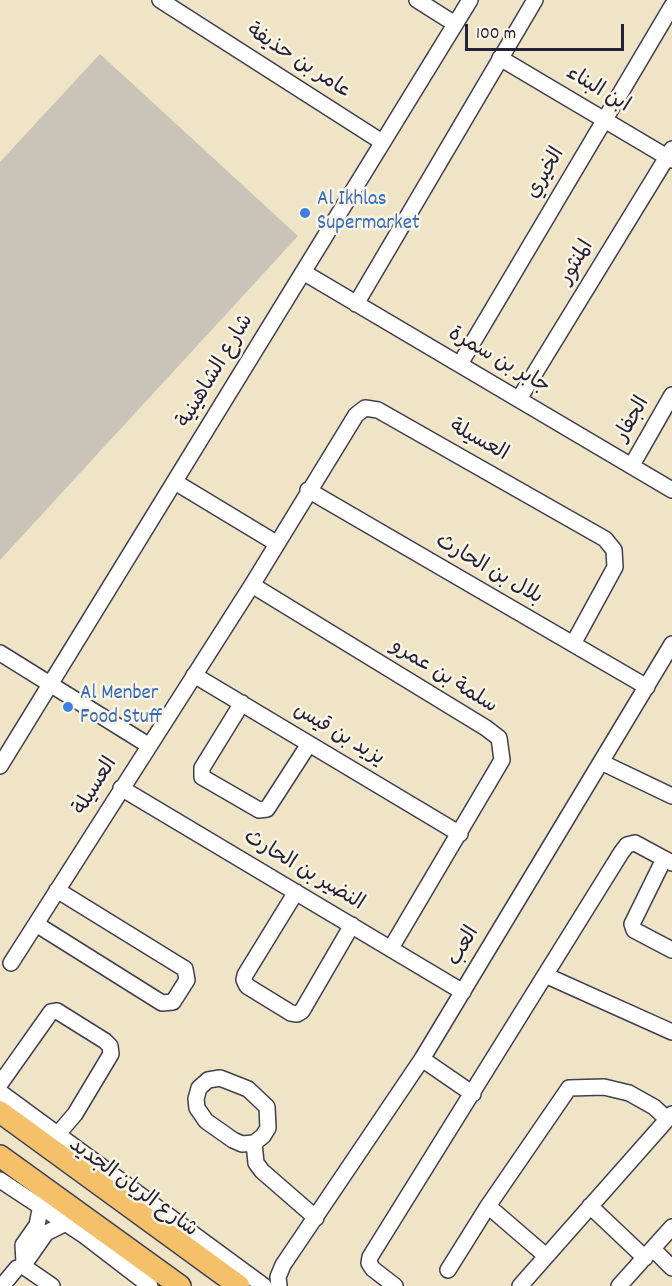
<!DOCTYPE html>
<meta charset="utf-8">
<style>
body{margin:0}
#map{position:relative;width:672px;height:1286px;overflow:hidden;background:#efe5c6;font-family:Dekko,sans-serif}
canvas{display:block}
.scale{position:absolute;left:465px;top:24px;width:159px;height:27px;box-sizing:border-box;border:3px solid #22223b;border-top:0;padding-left:8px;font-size:18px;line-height:21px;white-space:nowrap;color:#22223b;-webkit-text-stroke:4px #fcf5e5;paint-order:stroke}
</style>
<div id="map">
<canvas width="672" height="1286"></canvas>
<div class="scale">100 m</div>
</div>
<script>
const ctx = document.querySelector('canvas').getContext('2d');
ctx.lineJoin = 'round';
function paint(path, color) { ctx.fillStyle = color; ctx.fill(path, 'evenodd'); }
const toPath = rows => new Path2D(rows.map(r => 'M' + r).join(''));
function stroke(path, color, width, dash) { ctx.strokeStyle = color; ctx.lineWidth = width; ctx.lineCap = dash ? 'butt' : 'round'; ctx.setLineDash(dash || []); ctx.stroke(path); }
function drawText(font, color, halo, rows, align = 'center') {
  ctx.font = font + ' Dekko,"Playpen Sans Arabic",sans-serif'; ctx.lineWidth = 5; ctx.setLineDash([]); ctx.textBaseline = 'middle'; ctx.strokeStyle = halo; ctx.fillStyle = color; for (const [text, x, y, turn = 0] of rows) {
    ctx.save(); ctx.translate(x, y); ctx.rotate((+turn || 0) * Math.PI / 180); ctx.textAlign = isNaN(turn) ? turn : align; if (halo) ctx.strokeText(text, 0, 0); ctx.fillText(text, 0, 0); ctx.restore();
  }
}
paint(toPath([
 [100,54,298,236,0,560,0,162]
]), '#c9c3b8');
const minor = toPath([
 [160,0,382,142],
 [417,0,455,24],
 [500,58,672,160],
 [303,272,672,490],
 [356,304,535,0],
 [460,364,672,6],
 [519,399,672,149],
 [632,465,672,395],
 [175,482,276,543],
 [308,490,647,687],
 [252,585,486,728,499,738,502,760,391,948],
 [0,653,148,745],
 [194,675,460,834],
 [242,703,202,768,202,777,259,810,267,809,309,744],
 [603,763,672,796],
 [0,766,470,0],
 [121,788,463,992],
 [664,859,632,924,634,930,672,950],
 [296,892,245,975,244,980,247,986,291,1013,297,1014,302,1011,352,925],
 [36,924,162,1003,173,1002,187,980,185,969,57,890],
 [11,963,252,585,356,415,365,408,378,410,605,539,614,550,615,567,573,644],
 [545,975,672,1032],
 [422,1059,473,1094],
 [220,1078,248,1089,267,1107,268,1128,263,1136,254,1143,242,1144,233,1140,206,1121,197,1108,196,1099,199,1088,208,1080,220,1078],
 [0,1084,51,1012,57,1011,105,1041,110,1046,111,1054,75,1114,57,1135],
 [0,1092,264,1286],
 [254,1143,256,1163,262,1171,316,1218],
 [0,1180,85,1236,150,1286],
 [488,1206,546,1256],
 [590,1206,645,1258],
 [653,1249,672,1268],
 [24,1262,23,1245,37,1225,41,1205],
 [23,1266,46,1233,66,1223],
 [448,1270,488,1206,569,1088,604,1087,629,1093,654,1107,667,1119],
 [2,1286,17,1268,23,1266,52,1286],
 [279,1286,278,1277,283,1265,422,1059,672,644],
 [395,1286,373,1269,369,1263,370,1257,621,853,627,845,635,843,672,863],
 [520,1286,672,1114],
 [619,1286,672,1227]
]);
const highway = toPath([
 [0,1112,239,1286],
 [0,1156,180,1286]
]);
stroke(minor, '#413f50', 18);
stroke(highway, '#413f50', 24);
stroke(minor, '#fff', 15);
stroke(highway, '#f4c16a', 21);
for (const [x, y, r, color] of [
 [305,213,6,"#3f7fe0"],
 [68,707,6,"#3f7fe0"]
]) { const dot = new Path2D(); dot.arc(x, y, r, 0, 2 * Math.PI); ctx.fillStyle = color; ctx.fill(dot); stroke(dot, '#fcf5e5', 2); }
drawText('21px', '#22223b', '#fcf5e5', [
 ["عامر بن حذيفة",298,63,33],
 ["ابن البناء",597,91,31],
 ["الخيري",547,174,-59],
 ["المنثور",578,263,-59],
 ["جابر بن سمرة",498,362,30],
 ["شارع الشاهينية",217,372,-59],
 ["الجفار",634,420,-60],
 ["العسيلة",478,442,29],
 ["بلال بن الحارث",488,571,30],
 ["سلمة بن عمرو",443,678,32],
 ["يزيد بن قيس",338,736,31],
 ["العسيلة",97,787,-58],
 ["النضير بن الحارث",303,872,31],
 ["العب",465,947,-59],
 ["شارع الريان الجديد",132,1189,36]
]);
drawText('21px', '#366cbe', '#fcf5e5', [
 ["Al Ikhlas",317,201],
 ["Supermarket",317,225],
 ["Al Menber",80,695],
 ["Food Stuff",80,719]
], 'left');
</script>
